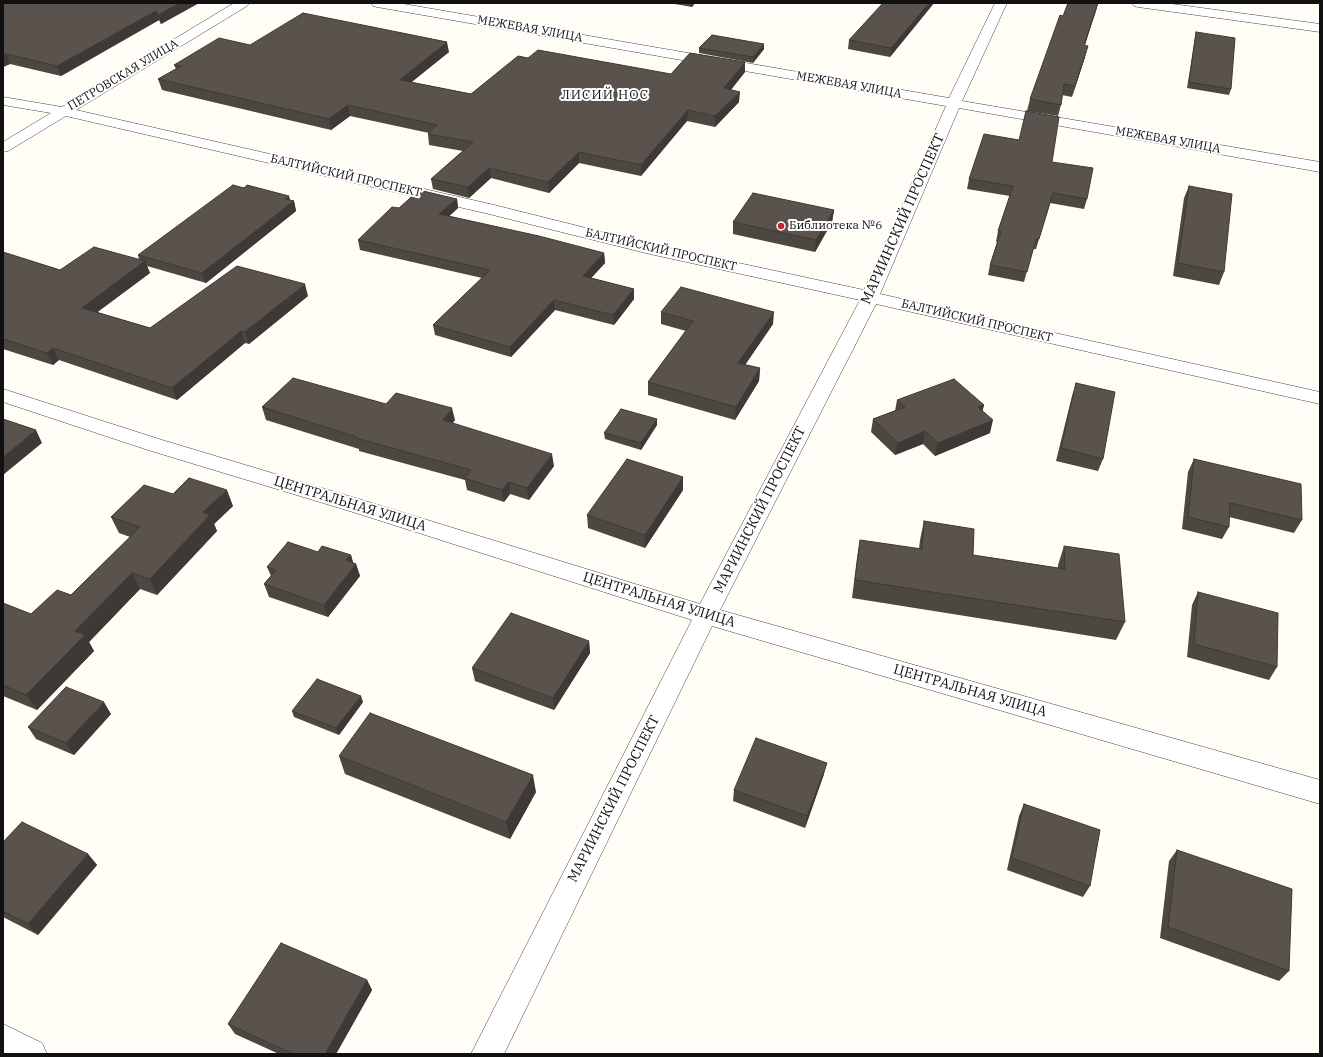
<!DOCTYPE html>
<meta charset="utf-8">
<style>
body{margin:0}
#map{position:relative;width:1323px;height:1057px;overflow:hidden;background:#fffdf5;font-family:"IBM Plex Serif",serif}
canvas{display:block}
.frame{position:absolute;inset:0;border:4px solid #111;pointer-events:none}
</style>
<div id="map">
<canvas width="1323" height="1057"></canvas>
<div class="frame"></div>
</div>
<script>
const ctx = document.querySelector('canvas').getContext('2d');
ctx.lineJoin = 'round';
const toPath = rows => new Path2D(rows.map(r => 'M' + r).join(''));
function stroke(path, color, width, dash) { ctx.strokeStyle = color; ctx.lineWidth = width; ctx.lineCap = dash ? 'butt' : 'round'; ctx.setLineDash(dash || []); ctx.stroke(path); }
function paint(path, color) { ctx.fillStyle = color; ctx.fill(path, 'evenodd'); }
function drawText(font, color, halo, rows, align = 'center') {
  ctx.font = font + ' "IBM Plex Serif",serif'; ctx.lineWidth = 4; ctx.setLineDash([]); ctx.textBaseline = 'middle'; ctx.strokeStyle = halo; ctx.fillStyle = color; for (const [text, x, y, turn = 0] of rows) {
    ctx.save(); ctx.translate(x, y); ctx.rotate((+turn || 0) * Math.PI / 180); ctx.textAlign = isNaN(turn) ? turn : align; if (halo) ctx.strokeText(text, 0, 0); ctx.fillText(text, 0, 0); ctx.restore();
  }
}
const minor = toPath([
 [234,3,249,3,247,6,76,110,490,204,650,244,864,290,946,106,377,7,373,6,371,3,398,3,949,98,995,3,1007,3,962,101,1320,162,1320,172,959,108,880,294,1320,392,1320,404,876,304,720,610,1320,780,1320,804,712,626,504,1054,471,1054,692,620,356,513,148,450,3,402,3,389,162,440,372,503,700,604,860,300,650,254,489,214,66,116,8,151,3,152,3,142,51,113,3,105,3,97,62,107,234,3],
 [1132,3,1165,3,1320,24,1320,32,1138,7,1134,6,1132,3],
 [3,1024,42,1043,47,1054,3,1054,3,1024]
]);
stroke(minor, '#444', 1);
paint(minor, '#fff');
paint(toPath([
 [3,3,199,3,161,24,159,20,61,76,10,64,3,67],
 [669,3,695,3,692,7],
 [934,3,890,57,848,49,849,40],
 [1098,3,1085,45,1085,57,1072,97,1062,95,1061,105,1058,116,1027,111,1030,99,1063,16],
 [1196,32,1231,89,1229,95,1187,88,1195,38],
 [250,45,449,52,411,82,471,94,528,58,671,74,745,72,731,90,739,102,715,127,687,121,641,176,579,163,549,193,491,178,469,198,433,189,431,179,463,151,429,145,428,134,429,133,350,116,331,130,162,90,158,79,176,69,174,65],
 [699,48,764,49,753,63,699,53],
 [1052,162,1087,199,1084,209,1050,203,1036,249,1033,249,1024,282,988,275,990,265,997,242,996,242,998,231,1010,196,967,189,969,179],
 [1189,186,1224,272,1219,285,1173,276,1184,198],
 [457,199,458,208,449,216,604,253,605,263,591,278,634,289,634,299,614,325,555,310,511,357,435,335,433,325,482,278,360,250,358,240,399,208],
 [291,200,294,201,296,211,206,283,147,266,150,273,97,312,150,328,308,296,249,344,245,343,177,400,59,360,53,365,3,349,3,252,60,270,139,259,138,255],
 [834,210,832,222,815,252,733,234,733,222],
 [661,312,773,324,745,365,760,368,759,381,735,420,648,395,648,382,686,331,661,324],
 [1076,383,1103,459,1098,471,1056,461,1072,396],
 [897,400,984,405,982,411,990,433,935,456,923,444,895,455,871,432,873,419,895,411],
 [386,404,455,420,452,423,554,466,529,500,510,494,504,502,467,490,465,480,359,451,359,449,266,420,262,407],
 [657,425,641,450,605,439,604,433],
 [1194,459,1302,520,1294,533,1229,517,1229,527,1222,539,1182,529,1188,472],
 [683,477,683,490,645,548,588,528,587,515],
 [173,494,233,506,214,524,217,531,157,595,140,589,89,642,94,651,37,710,3,696,3,603,31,614,71,595,130,537,119,533,111,517],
 [924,521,973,555,1058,568,1058,565,1064,546,1125,622,1116,640,852,598,857,558,860,540,919,549,920,540],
 [318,552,351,555,353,563,356,564,360,576,328,617,269,597,264,584,271,576,267,567],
 [1198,592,1277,667,1269,680,1187,657,1192,605],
 [589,641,590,653,554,710,475,681,472,668],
 [363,702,339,735,294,717,292,711],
 [111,714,74,755,36,739,28,727],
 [339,756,536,792,510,839,345,774],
 [824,774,805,828,733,801,734,790],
 [1024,804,1090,886,1083,897,1007,870,1019,816],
 [3,842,88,854,97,865,38,935,3,917],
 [1177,850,1289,971,1279,981,1160,938,1169,861],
 [367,980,372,990,336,1054,279,1054,235,1034,228,1024]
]), '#4d4742');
paint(toPath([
 [180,3,199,3,161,24,158,15],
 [692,3,695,3,692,7],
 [929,3,934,3,890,57,891,48],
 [1098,3,1096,11,1081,56,1084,45],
 [156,11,159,20,61,76,57,66],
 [447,42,449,52,402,90,400,80],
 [764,44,764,49,753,63,753,57],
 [1088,46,1085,57,1072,97,1075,86],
 [6,54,10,64,3,67,3,56],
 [745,62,745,72,724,98,724,88],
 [740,92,739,102,715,127,715,116],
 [348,105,350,116,331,130,329,119],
 [688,110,687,121,641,176,641,165],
 [579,152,579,163,549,193,548,182],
 [489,168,491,178,469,198,468,187],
 [289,196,291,203,294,201,296,211,206,283,202,273],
 [457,199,458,208,441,224,439,214],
 [834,210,832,222,815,252,816,240],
 [604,253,605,263,584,286,583,276],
 [145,261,150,273,87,320,82,308],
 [305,284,308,296,249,344,245,332],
 [634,289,634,299,614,325,613,315],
 [554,300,555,310,511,357,510,347],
 [774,312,773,324,738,375,738,363],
 [241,331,245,343,177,400,172,388],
 [53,348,59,360,53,365,47,353],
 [760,368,759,381,735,420,736,407],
 [984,405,981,417,978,407],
 [452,408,455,420,445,433,443,420],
 [657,419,657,425,641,450,641,443],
 [993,420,990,433,935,456,938,443],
 [36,430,42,443,3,475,3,457],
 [925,431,923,444,895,455,898,443],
 [552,454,554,466,529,500,527,488],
 [683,477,683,490,645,548,645,535],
 [509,482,510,494,504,502,502,490],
 [227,490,233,506,214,524,217,531,157,595,150,579,203,512],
 [351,555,354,566,356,564,360,576,328,617,324,605,346,560],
 [132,573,140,589,89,642,94,651,37,710,26,695,75,631],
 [589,641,590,653,554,710,553,698],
 [361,696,363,702,339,735,336,728],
 [104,702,111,714,74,755,66,743],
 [827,763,824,774,805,828,807,816],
 [533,775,536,792,510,839,506,822],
 [88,854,97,865,38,935,28,924],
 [367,980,372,990,336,1054,325,1054]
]), '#3f3936');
const building = toPath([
 [3,3,180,3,158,15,156,11,57,66,6,54,3,56,3,3],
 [883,3,929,3,891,48,849,40,883,3],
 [1068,3,1098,3,1084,45,1088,46,1075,86,1064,84,1061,105,1030,99,1060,15,1063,16,1068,3],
 [303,13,447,42,400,80,471,94,518,56,528,58,538,50,671,74,690,53,745,62,724,88,740,92,715,116,688,110,641,165,579,152,548,182,489,168,468,187,431,179,473,142,428,134,437,125,348,105,329,119,158,79,181,66,174,65,219,38,250,45,303,13],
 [1196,32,1235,38,1231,89,1189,82,1196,32],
 [712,35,764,44,753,57,699,48,712,35],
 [1026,111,1059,117,1052,162,1093,168,1087,199,1053,193,1039,239,1036,239,1027,272,990,265,1001,232,998,231,1013,186,969,179,984,134,1019,140,1026,111],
 [233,185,244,188,247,185,289,196,285,199,294,201,202,273,138,255,233,185],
 [1189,186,1232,194,1224,272,1178,263,1189,186],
 [419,190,457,199,439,214,539,236,604,253,583,276,634,289,613,315,554,300,510,347,433,325,490,270,358,240,392,207,399,208,419,190],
 [753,193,834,210,816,240,733,222,753,193],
 [94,247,145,261,82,308,150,328,237,266,305,284,245,332,241,331,172,388,53,348,47,353,3,339,3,252,60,270,94,247],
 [681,287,774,312,738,363,760,368,736,407,648,382,693,321,661,312,681,287],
 [293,378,386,404,396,393,452,408,443,420,552,454,527,488,509,482,502,490,464,478,471,470,356,438,357,437,262,407,293,378],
 [954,379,984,405,978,407,993,420,938,443,925,431,898,443,873,419,905,407,897,400,954,379],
 [1076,383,1115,392,1103,459,1061,448,1076,383],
 [621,409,657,419,641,443,604,433,621,409],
 [3,419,36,430,3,457,3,419],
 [627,459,683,477,645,535,587,515,627,459],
 [1194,459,1301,484,1302,520,1230,503,1229,527,1188,517,1194,459],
 [189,478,227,490,203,512,210,515,150,579,132,573,75,631,85,635,26,695,3,685,3,603,31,614,57,590,71,595,140,527,111,517,144,485,173,494,189,478],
 [924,521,974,529,973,555,1065,569,1064,546,1119,554,1125,622,855,580,860,540,922,549,924,521],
 [288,542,318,552,322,546,351,555,346,560,356,564,324,605,264,584,276,570,267,567,288,542],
 [1198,592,1278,613,1277,667,1194,644,1198,592],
 [511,613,589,641,553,698,472,668,511,613],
 [317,679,361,696,336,728,292,711,317,679],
 [66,687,104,702,66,743,28,727,66,687],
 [370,713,533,775,506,822,339,756,370,713],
 [756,738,827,763,807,816,734,790,756,738],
 [1024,804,1100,830,1090,886,1012,858,1024,804],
 [22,822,88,854,28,924,3,911,3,842,22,822],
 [1177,850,1292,889,1289,971,1168,927,1177,850],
 [281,943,367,980,325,1054,293,1054,228,1024,281,943]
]);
paint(building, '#5a524d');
stroke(building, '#3f3936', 1);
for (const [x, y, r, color] of [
 [781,226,4,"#c4262e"]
]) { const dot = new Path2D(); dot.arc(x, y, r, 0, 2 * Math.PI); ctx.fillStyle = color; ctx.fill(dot); stroke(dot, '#fff', 1.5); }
drawText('12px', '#111', '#fff', [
 ["МЕЖЕВАЯ УЛИЦА",530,29,10],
 ["ПЕТРОВСКАЯ УЛИЦА",123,75,-31],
 ["МЕЖЕВАЯ УЛИЦА",849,85,10],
 ["МЕЖЕВАЯ УЛИЦА",1168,140,10],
 ["БАЛТИЙСКИЙ ПРОСПЕКТ",346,176,13],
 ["БАЛТИЙСКИЙ ПРОСПЕКТ",661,250,13],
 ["БАЛТИЙСКИЙ ПРОСПЕКТ",977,321,13]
]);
drawText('12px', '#111', '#fff', [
 ["Библиотека №6",789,226]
], 'left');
ctx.letterSpacing = '1px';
drawText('13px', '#111', '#fff', [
 ["ЛИСИЙ НОС",605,95]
]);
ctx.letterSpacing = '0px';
drawText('14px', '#111', '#fff', [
 ["МАРИИНСКИЙ ПРОСПЕКТ",903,219,-66],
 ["ЦЕНТРАЛЬНАЯ УЛИЦА",350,504,17],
 ["МАРИИНСКИЙ ПРОСПЕКТ",760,510,-63],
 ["ЦЕНТРАЛЬНАЯ УЛИЦА",659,600,17],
 ["ЦЕНТРАЛЬНАЯ УЛИЦА",970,691,16],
 ["МАРИИНСКИЙ ПРОСПЕКТ",614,799,-63]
]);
</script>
